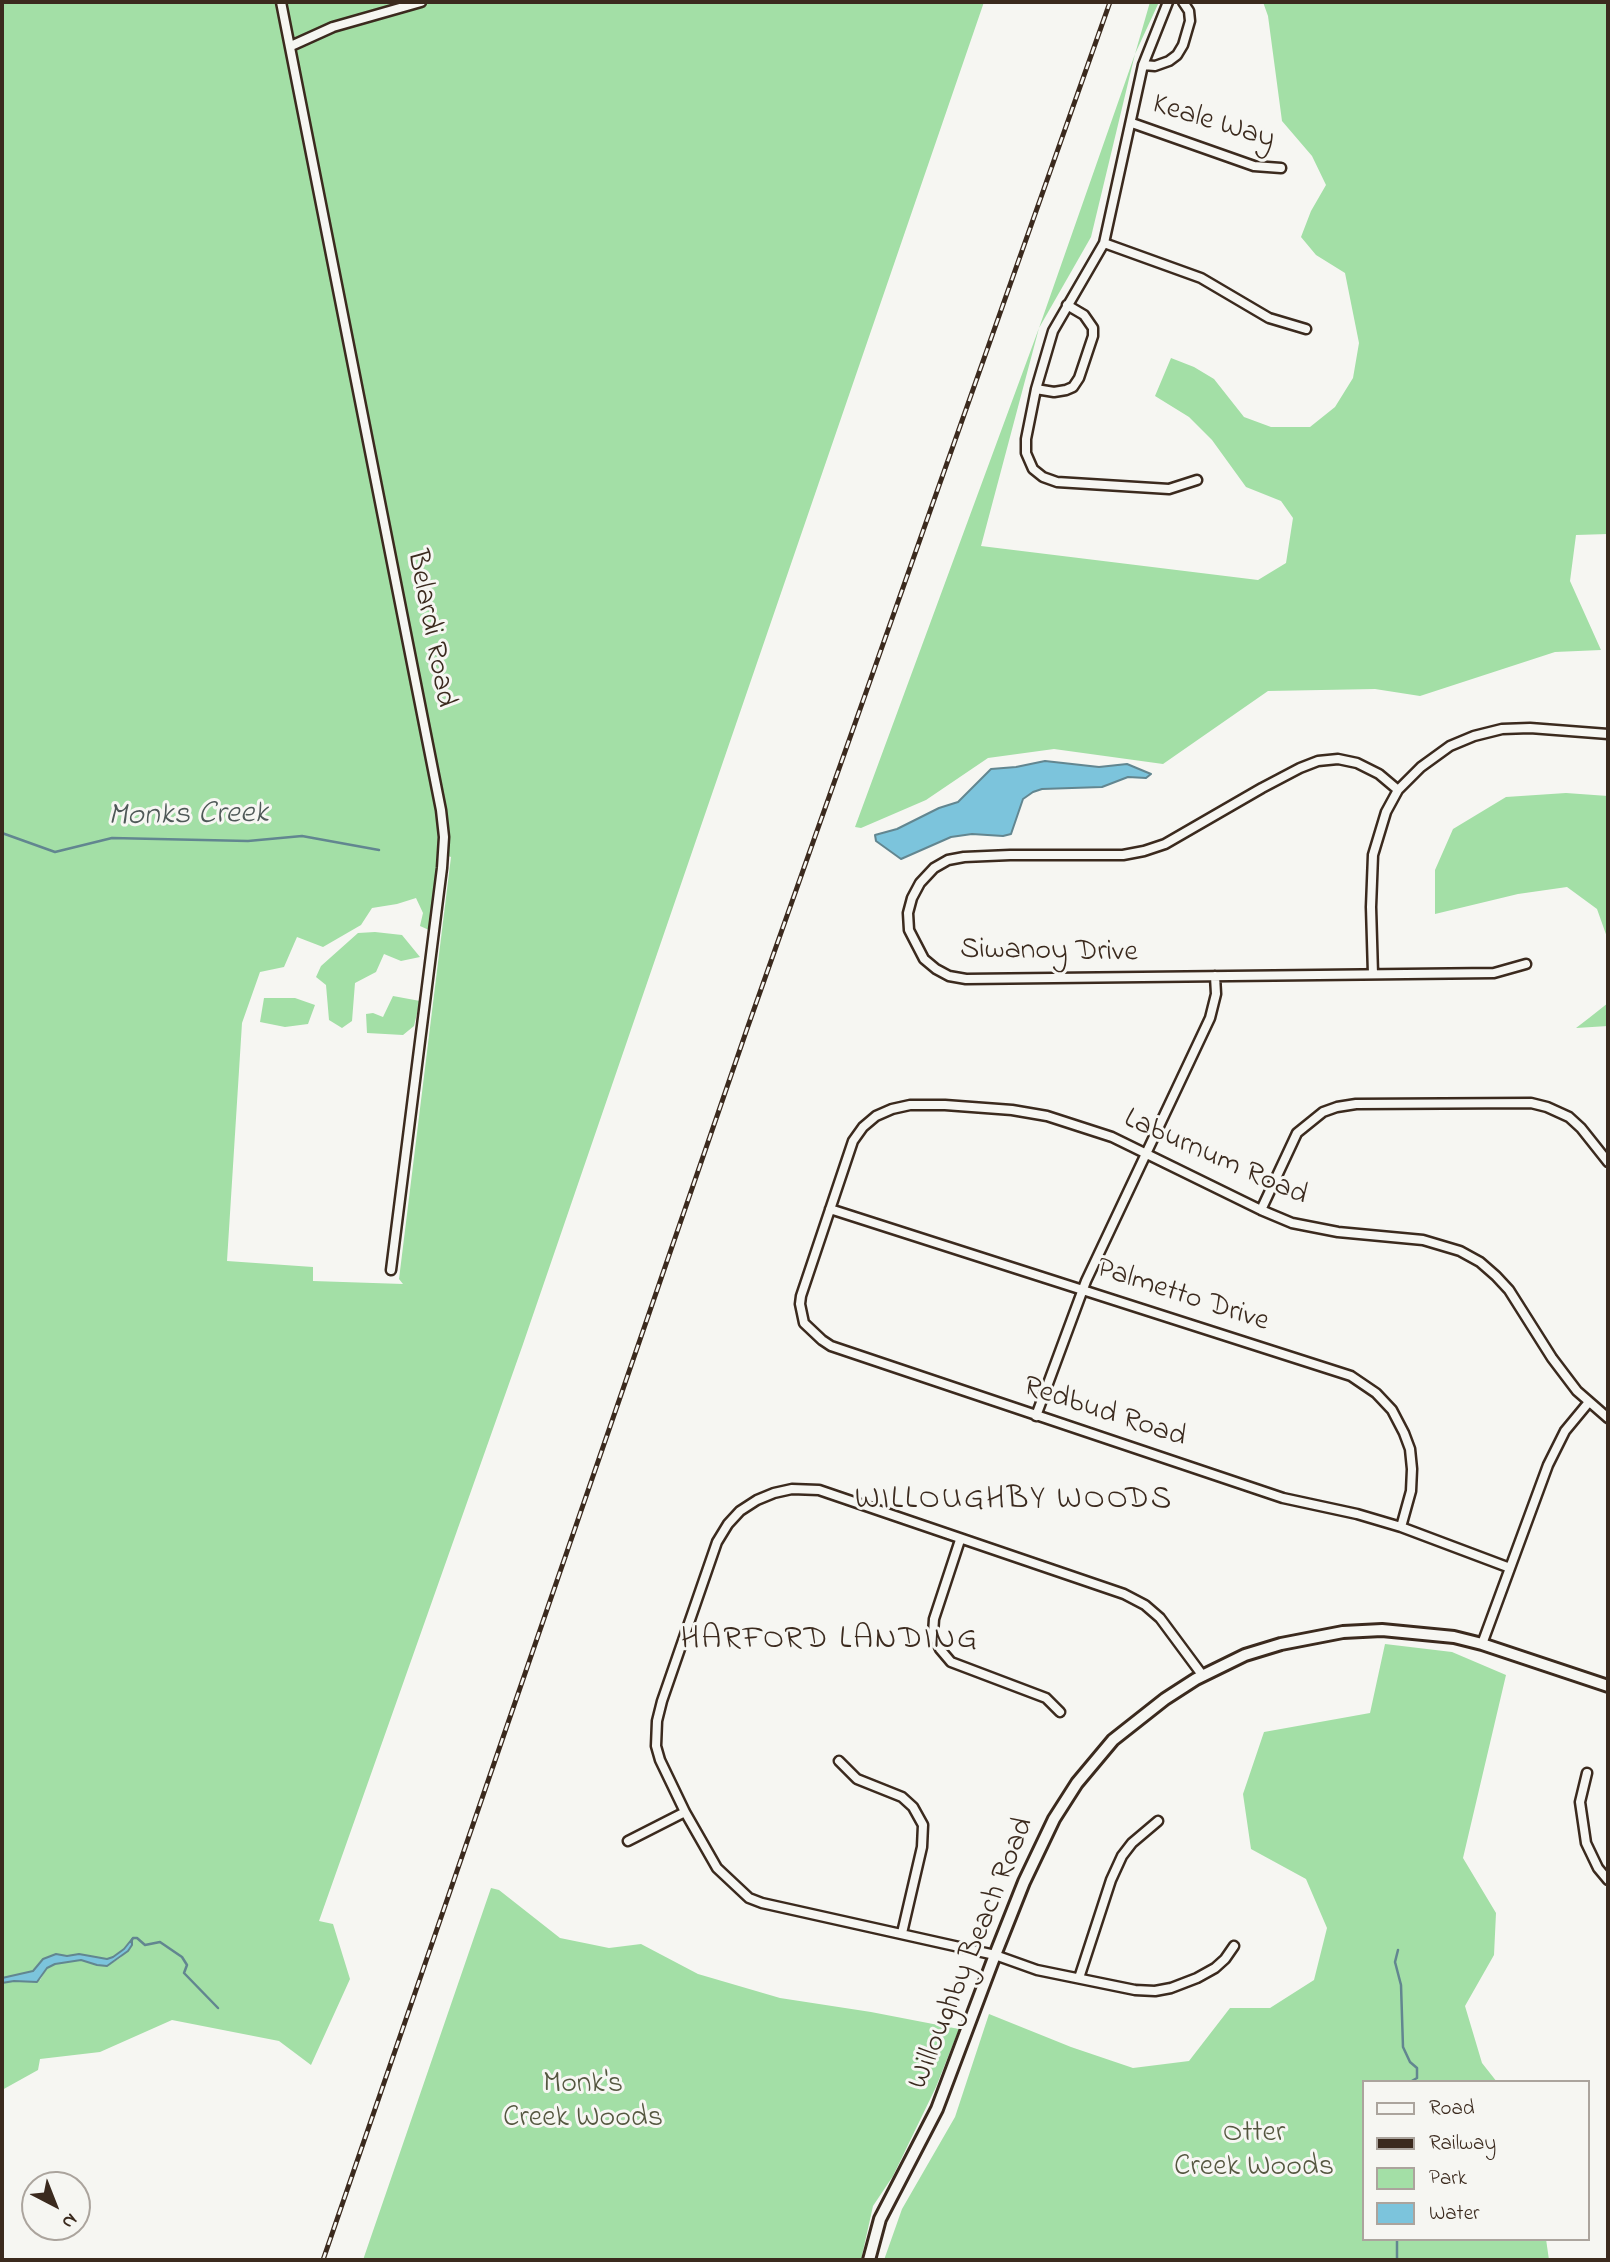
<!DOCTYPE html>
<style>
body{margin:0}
#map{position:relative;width:1610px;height:2262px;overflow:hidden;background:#f6f6f2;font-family:"Indie Flower",sans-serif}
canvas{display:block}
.frame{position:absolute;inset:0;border:4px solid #3b2a1e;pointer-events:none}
.legend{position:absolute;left:1362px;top:2080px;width:228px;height:161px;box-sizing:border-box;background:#f6f6f2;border:2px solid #aba49d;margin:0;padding:9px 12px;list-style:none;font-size:21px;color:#3b2a1e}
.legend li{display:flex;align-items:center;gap:14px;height:35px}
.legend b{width:35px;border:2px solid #aba49d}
.north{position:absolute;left:21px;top:2171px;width:70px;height:70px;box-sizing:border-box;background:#f6f6f2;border:2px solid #aba49d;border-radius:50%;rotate:138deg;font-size:19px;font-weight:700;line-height:28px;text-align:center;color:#3b2a1e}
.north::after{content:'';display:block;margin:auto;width:24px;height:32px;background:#3b2a1e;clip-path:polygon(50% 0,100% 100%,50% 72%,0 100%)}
</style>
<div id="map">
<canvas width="1610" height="2262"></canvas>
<div class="frame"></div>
<ul class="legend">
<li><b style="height:9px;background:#f6f6f2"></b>Road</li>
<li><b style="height:9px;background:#3b2a1e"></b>Railway</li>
<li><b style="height:19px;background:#a3dfa6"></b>Park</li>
<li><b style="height:19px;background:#7cc4dc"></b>Water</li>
</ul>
<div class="north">N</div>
</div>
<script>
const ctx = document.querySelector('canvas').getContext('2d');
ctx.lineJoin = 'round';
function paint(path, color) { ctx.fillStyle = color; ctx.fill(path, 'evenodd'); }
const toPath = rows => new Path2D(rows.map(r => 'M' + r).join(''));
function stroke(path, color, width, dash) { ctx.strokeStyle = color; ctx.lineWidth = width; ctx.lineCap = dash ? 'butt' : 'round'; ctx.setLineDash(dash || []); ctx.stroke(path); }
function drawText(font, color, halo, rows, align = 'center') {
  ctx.font = font + ' "Indie Flower",sans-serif'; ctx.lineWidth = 6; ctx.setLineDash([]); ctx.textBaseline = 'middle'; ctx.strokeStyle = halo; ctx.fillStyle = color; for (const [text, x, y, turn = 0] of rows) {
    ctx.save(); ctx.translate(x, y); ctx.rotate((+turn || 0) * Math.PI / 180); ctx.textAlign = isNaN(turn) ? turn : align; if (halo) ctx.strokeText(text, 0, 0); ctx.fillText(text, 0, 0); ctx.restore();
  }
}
paint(toPath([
 [2,2,984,2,522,1347,319,1921,333,1924,350,1979,311,2065,279,2041,172,2020,100,2052,40,2059,38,2070,2,2090,2,1983,14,1981,32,1982,40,1980,47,1968,55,1964,81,1960,97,1965,107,1966,120,1958,132,1945,132,1941,118,1955,108,1959,79,1954,67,1956,56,1954,43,1959,33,1971,2,1978],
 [440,853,451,857,399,1279,403,1284,313,1281,313,1267,227,1261,242,1023,260,972,284,967,297,937,323,947,361,925,372,908,397,904,416,898,423,913,420,926,429,930],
 [1150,2,1159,2,1135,54,1091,237,1039,328,981,546,1258,580,1286,563,1293,518,1281,501,1246,487,1212,440,1189,417,1155,396,1171,358,1194,367,1214,379,1244,417,1271,427,1310,427,1335,407,1353,378,1359,343,1345,273,1316,255,1301,237,1311,211,1326,185,1312,156,1282,121,1268,16,1263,2,1608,2,1608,534,1576,535,1570,581,1601,650,1555,652,1420,696,1375,689,1268,691,1163,764,1054,749,988,758,926,800,861,828,855,827,1039,328,1135,54],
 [1566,793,1608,796,1608,940,1597,909,1567,887,1518,894,1435,914,1435,870,1453,829,1506,797],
 [375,932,402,935,420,957,401,961,384,954,376,972,355,983,352,1021,342,1028,329,1020,326,985,316,977,321,966,358,933],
 [393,996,420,1001,414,1026,403,1035,367,1033,366,1014,373,1013,383,1017],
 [264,998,295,998,315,1005,308,1024,285,1027,260,1022],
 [1608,1003,1608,1026,1576,1028,1589,1018],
 [1385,1644,1452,1652,1506,1675,1463,1858,1496,1913,1494,1955,1465,2006,1482,2063,1497,2082,1363,2082,1363,2239,1546,2239,1549,2260,884,2260,902,2209,955,2117,989,2014,1071,2047,1133,2068,1189,2061,1230,2008,1270,2008,1314,1980,1327,1928,1306,1879,1251,1849,1243,1794,1264,1732,1370,1713],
 [491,1888,499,1890,560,1938,609,1948,641,1944,698,1974,780,1998,871,2012,959,2029,936,2087,893,2176,873,2206,861,2260,363,2260]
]), '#a3dfa6');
const water = toPath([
 [1045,761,1099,767,1127,764,1151,774,1146,778,1128,777,1102,787,1042,789,1033,792,1023,799,1011,834,1003,836,972,834,951,837,901,859,876,841,875,835,897,829,939,808,958,802,991,769,1016,767,1045,761],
 [132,1939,132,1945,128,1951,107,1966,97,1965,81,1960,55,1964,47,1968,37,1982,14,1981,2,1983,2,1978,33,1971,43,1959,56,1954,67,1956,79,1954,107,1959,113,1957,124,1949,132,1939]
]);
paint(water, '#7cc4dc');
stroke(water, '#628690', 2);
stroke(toPath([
 [2,833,55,852,112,838,248,841,302,836,379,850],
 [131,1942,133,1938,137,1938,145,1945,160,1942,182,1957,187,1965,184,1973,218,2008],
 [1398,1950,1395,1962,1401,1985,1403,2047,1410,2062,1417,2068,1417,2078,1410,2082],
 [1397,2260,1397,2239]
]), '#628690', 2.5);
const minor = toPath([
 [281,2,441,810,444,837,442,868,391,1270],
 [1168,2,1143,65,1104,243,1053,331,1036,389,1026,439,1026,453,1033,469,1043,477,1057,482,1169,489,1197,480],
 [291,46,333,27,421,2],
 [1143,65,1155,66,1169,61,1177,55,1183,45,1190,21,1189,11,1183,2],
 [1132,123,1254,166,1281,168],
 [1104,243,1201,278,1269,318,1306,329],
 [1036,389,1054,392,1066,390,1073,387,1079,378,1093,336,1093,328,1084,315,1067,305],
 [1398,790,1379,774,1357,763,1338,759,1318,761,1300,768,1262,788,1165,844,1144,851,1123,855,1010,855,964,857,948,860,934,868,920,883,912,898,908,913,909,930,924,959,936,969,949,976,966,979,1494,973,1526,964],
 [1373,974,1371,907,1373,855,1386,812,1398,790,1421,767,1450,746,1474,736,1502,729,1530,728,1608,734],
 [830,1209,1351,1376,1376,1393,1392,1410,1404,1433,1410,1449,1412,1469,1411,1491,1401,1527],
 [1261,1210,1297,1133,1323,1112,1337,1107,1356,1104,1531,1103,1547,1107,1569,1117,1581,1128,1608,1162],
 [1036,1416,1086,1281,1210,1018,1216,994,1215,976],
 [960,1540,934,1619,933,1634,940,1649,951,1662,1046,1698,1060,1712],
 [1510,1568,1401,1527,1357,1514,1283,1498,831,1346,822,1340,804,1323,800,1304,801,1296,853,1141,863,1127,876,1116,892,1109,910,1105,945,1105,1012,1110,1047,1116,1112,1137,1261,1210,1292,1223,1338,1232,1423,1240,1460,1251,1480,1262,1496,1276,1509,1290,1552,1358,1577,1391,1608,1418],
 [1482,1644,1548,1465,1565,1431,1589,1402],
 [1203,1676,1160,1618,1145,1605,1124,1594,819,1490,792,1489,774,1493,757,1500,740,1511,728,1524,717,1542,662,1701,657,1721,656,1746,660,1760,685,1812,717,1868,749,1898,762,1903,995,1955,1037,1970,1135,1990,1155,1991,1171,1988,1197,1978,1215,1968,1225,1959,1234,1946],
 [839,1761,857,1779,902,1797,913,1807,923,1825,922,1847,902,1933],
 [1587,1773,1580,1802,1586,1843,1598,1868,1608,1880],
 [628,1841,685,1812],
 [1079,1978,1111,1880,1122,1856,1132,1843,1158,1821]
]);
const tertiary = toPath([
 [869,2260,880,2219,937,2109,995,1955,1024,1882,1054,1819,1077,1783,1113,1740,1165,1699,1196,1679,1245,1655,1281,1644,1343,1632,1382,1630,1454,1637,1482,1644,1608,1686]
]);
stroke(minor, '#3b2a1e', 13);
stroke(tertiary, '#3b2a1e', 16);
stroke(minor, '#f6f6f2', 8);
stroke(tertiary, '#f6f6f2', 10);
const rail = toPath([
 [323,2260,747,1029,1110,2]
]);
stroke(rail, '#3b2a1e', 5);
stroke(rail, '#f6f6f2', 2.5, [8]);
drawText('30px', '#3b2a1e', '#f6f6f2', [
 ["Keale Way",1213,124,17],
 ["Belardi Road",429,629,79],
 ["Siwanoy Drive",1049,953,1],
 ["Laburnum Road",1215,1159,24],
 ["Palmetto Drive",1182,1297,18],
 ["Redbud Road",1104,1414,18],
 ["Willoughby Beach Road",973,1954,-68]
]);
drawText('30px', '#555740', '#f6f6f2', [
 ["Monk's",583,2086],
 ["Creek Woods",583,2120],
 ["Otter",1254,2135],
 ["Creek Woods",1254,2169]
]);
drawText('italic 32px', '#4e5857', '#f6f6f2', [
 ["Monks Creek",188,817,-1]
]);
ctx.letterSpacing = '2px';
drawText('32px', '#3b2a1e', '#f6f6f2', [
 ["WILLOUGHBY WOODS",1014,1502],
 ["HARFORD LANDING",830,1642]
]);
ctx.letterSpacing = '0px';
</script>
